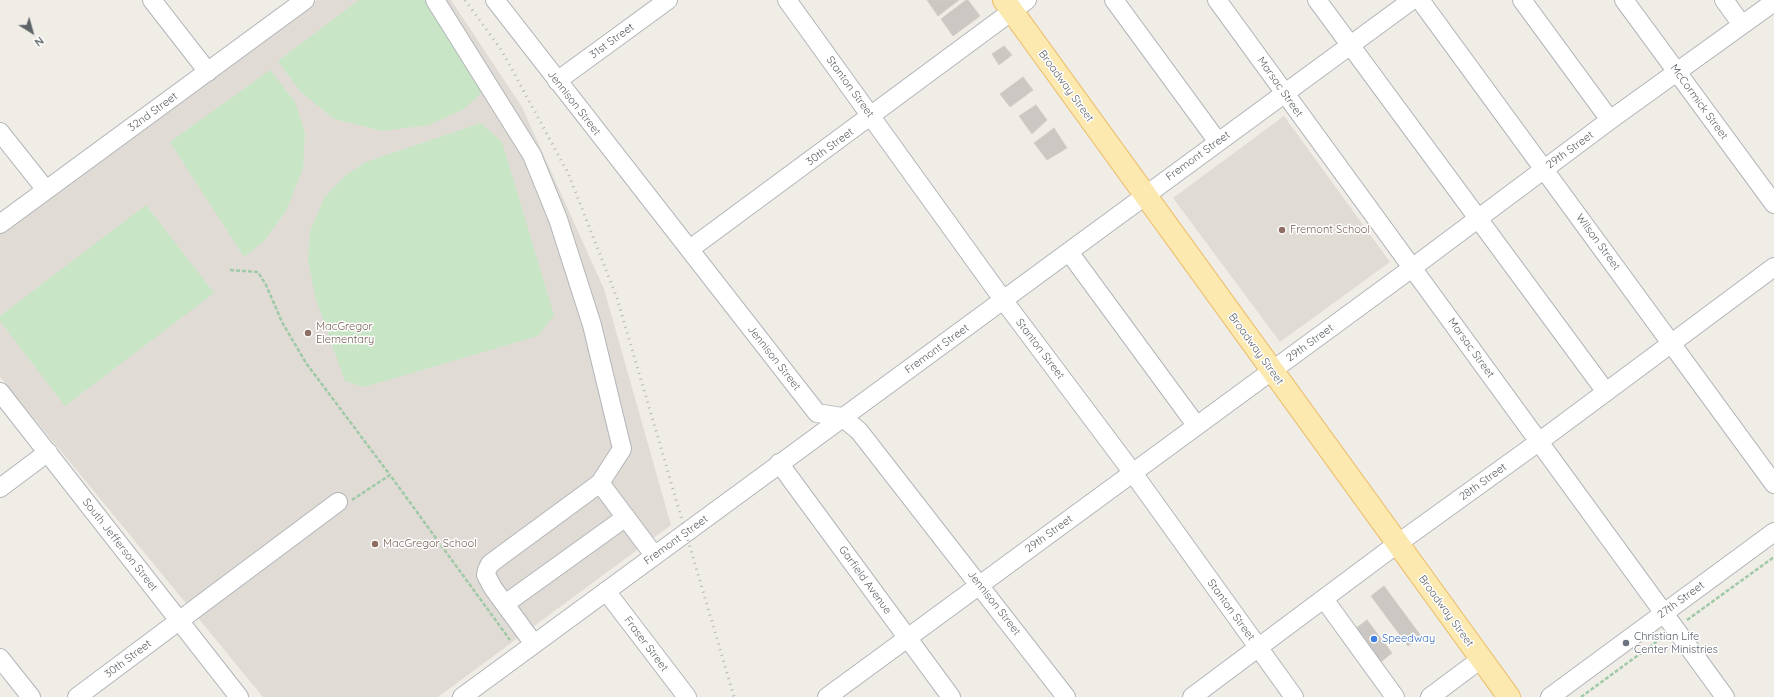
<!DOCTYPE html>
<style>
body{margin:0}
#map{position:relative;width:1774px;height:697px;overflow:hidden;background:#f0ede7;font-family:Quicksand,sans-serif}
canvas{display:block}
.north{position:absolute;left:12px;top:12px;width:40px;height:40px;-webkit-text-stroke:3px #fff;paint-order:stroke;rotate:143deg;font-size:11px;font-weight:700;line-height:16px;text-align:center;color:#5e6367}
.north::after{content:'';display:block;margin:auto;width:14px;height:18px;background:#5e6367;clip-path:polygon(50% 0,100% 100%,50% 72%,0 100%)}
</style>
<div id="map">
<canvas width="1774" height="697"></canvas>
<div class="north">N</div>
</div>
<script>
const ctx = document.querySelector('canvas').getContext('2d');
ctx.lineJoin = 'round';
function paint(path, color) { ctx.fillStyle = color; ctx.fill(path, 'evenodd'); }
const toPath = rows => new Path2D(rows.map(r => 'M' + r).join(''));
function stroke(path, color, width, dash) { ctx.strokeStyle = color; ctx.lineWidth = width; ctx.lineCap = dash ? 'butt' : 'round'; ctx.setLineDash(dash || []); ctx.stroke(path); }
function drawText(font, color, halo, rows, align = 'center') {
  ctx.font = font + ' Quicksand,sans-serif'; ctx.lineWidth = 3; ctx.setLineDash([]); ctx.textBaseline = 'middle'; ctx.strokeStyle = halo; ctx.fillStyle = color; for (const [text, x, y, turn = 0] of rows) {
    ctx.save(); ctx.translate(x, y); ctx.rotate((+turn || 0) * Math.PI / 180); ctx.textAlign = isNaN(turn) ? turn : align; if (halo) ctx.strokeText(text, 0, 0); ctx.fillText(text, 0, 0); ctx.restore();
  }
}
paint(toPath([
 [317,0,451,0,522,107,604,289,671,525,438,697,263,697,0,377,0,233],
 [1284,116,1390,262,1280,342,1173,198]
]), '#e0dcd5');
paint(toPath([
 [359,0,430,0,485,90,464,109,429,125,382,131,334,119,300,91,278,61],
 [270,70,295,102,305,133,303,168,286,211,264,241,244,257,170,142],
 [481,123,502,142,554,315,538,336,364,387,345,381,315,296,308,259,310,232,324,198,346,175,366,162],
 [146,205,214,293,65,406,0,321,0,316]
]), '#c8e6c5');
const building = toPath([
 [927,0,959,0,938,16,927,0],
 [966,0,968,0,980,16,953,36,941,19,966,0],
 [1004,46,1012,55,999,65,992,54,1004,46],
 [1023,77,1033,90,1010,107,1000,94,1023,77],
 [1036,105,1047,120,1032,134,1019,116,1036,105],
 [1054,128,1067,148,1047,160,1034,143,1054,128],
 [1384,586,1421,636,1408,646,1371,596,1384,586],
 [1367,620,1392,653,1377,665,1352,631,1367,620]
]);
paint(building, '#cbc8c3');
stroke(building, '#d4cec5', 1);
const minor = toPath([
 [152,0,208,72],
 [435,0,532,155,558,219,592,325,622,449,600,483],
 [495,0,817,413,842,417,859,431,1066,697],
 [787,0,1004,301,1133,473,1294,697],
 [1114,0,1218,142],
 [1217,0,1725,697],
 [1317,0,1606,392],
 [1420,0,1774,484],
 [1522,0,1610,120],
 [1624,0,1774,204],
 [1724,0,1742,25],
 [557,81,668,0],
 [0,132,46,190],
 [0,224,305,0],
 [690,249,1027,0],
 [1069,252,1196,425],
 [0,392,239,697],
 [779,463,951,697],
 [0,488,48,452],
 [606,591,687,697],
 [1324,599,1395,697],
 [505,604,626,517],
 [534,644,493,588,486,575,487,570,490,564,502,555,600,483,654,555],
 [0,658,31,697],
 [77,697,338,502],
 [462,697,1412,0],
 [827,697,1412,268,1610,120,1774,2],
 [1192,697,1397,544,1540,441,1774,267],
 [1430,697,1481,659],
 [1550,697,1774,532]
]);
const major = toPath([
 [1004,0,1509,697]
]);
stroke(minor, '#b2b5b9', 20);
stroke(major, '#ecba64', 24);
stroke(toPath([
 [230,270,258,272,266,285,282,322,306,363,390,475],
 [352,500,390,475,510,640],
 [1687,620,1774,557],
 [1581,697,1663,637]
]), '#9fc9a7', 2.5, [4, 2]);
stroke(minor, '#fff', 18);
stroke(major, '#fce9b0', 22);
stroke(toPath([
 [465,0,502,51,568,173,617,298,734,697]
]), '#b5b6b7', 3, [1, 5]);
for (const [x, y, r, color] of [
 [1282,230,4,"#8d6e63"],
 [308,333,4,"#8d6e63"],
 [375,544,4,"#8d6e63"],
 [1374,639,4,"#3f7fe0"],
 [1626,643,4,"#6b7280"]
]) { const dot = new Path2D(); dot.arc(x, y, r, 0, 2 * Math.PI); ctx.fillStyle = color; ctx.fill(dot); stroke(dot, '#fff', 1.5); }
drawText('11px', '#5e6367', '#fff', [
 ["31st Street",612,41,-36],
 ["Broadway Street",1066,86,54],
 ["Stanton Street",850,87,54],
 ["Marsac Street",1280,87,55],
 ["McCormick Street",1699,102,54],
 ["Jennison Street",574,103,52],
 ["32nd Street",153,112,-36],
 ["30th Street",830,147,-36],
 ["29th Street",1570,150,-36],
 ["Fremont Street",1198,156,-36],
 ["Wilson Street",1598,242,54],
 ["29th Street",1310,343,-36],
 ["Marsac Street",1471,348,54],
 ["Fremont Street",937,349,-36],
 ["Stanton Street",1040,349,53],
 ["Broadway Street",1256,349,54],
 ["Jennison Street",774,358,52],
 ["28th Street",1483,482,-36],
 ["29th Street",1049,534,-36],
 ["Fremont Street",676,540,-36],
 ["South Jefferson Street",120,545,52],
 ["Garfield Avenue",865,580,54],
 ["27th Street",1681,600,-36],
 ["Jennison Street",994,603,52],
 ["Stanton Street",1231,610,54],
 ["Broadway Street",1446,611,54],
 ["Fraser Street",646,644,53],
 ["30th Street",128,659,-37]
]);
drawText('11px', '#785e54', '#fff', [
 ["Fremont School",1290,230],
 ["MacGregor",316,327],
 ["Elementary",316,340],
 ["MacGregor School",383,544]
], 'left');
drawText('11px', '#5b616d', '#fff', [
 ["Christian Life",1634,637],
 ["Center Ministries",1634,650]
], 'left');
drawText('11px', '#366cbe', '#fff', [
 ["Speedway",1382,639]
], 'left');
</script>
